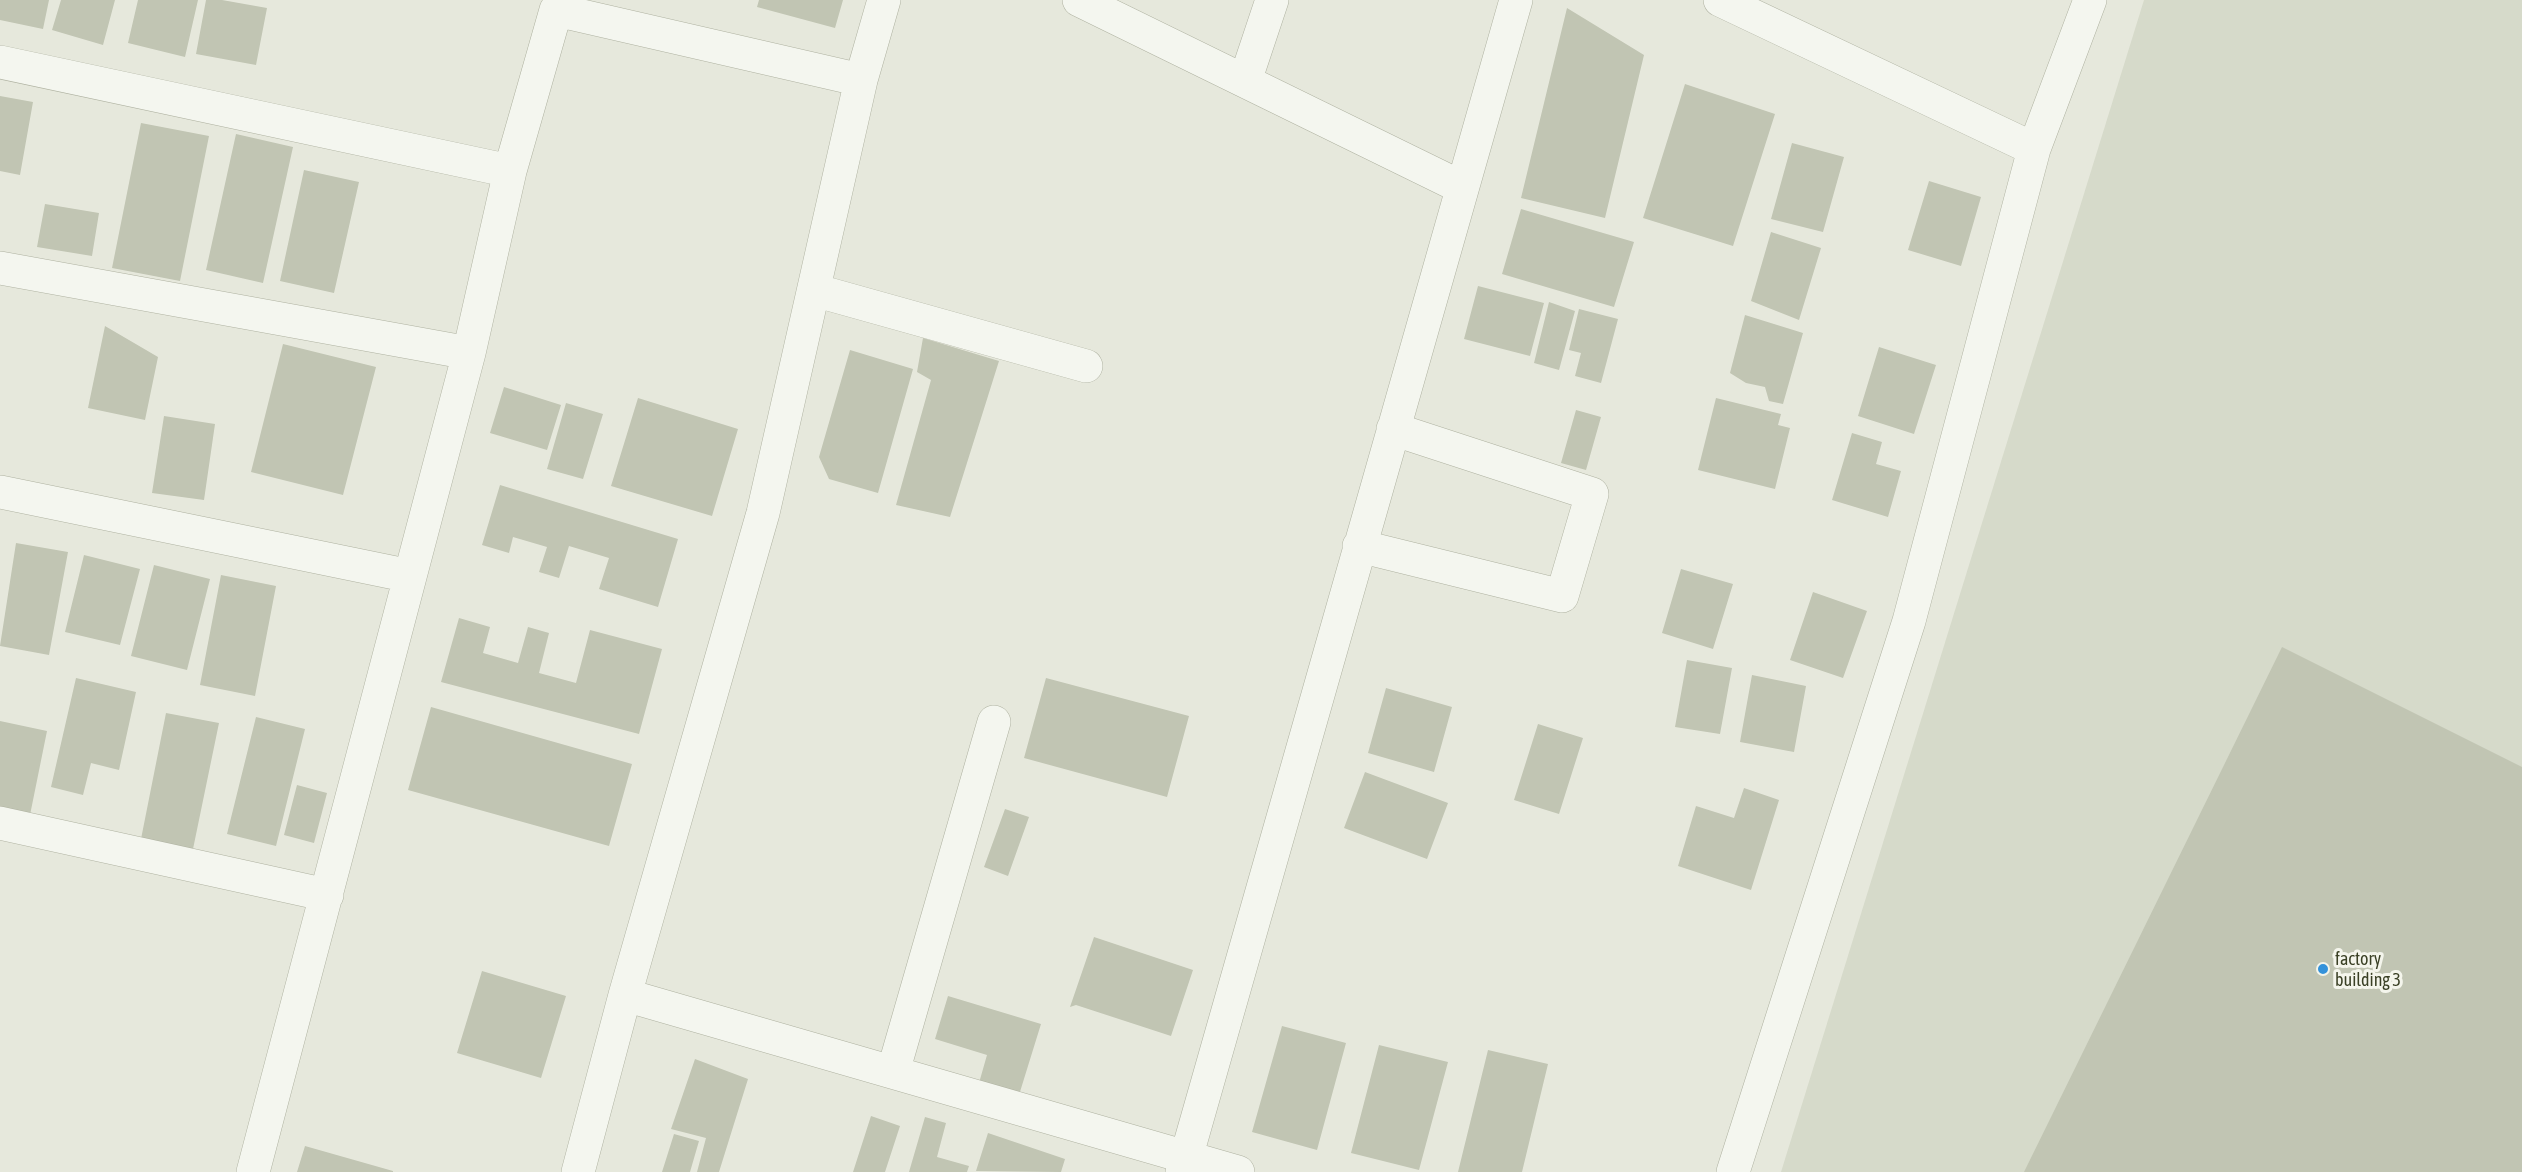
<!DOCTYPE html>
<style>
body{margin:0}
canvas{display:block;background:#e6e8dc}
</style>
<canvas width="2522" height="1172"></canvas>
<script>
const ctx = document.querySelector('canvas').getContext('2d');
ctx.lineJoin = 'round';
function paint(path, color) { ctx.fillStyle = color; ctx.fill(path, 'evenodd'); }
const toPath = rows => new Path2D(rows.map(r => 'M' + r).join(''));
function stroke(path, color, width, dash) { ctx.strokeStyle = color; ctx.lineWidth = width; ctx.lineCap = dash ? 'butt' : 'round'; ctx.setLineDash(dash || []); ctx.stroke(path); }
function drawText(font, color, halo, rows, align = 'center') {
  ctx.font = font + ' "Asap Condensed",sans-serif'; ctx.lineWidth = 6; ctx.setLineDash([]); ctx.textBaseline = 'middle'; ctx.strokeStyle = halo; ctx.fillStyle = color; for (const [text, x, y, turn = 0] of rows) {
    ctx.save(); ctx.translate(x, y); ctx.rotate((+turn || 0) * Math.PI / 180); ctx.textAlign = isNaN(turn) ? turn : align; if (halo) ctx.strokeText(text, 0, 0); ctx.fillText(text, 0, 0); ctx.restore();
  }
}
paint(toPath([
 [2144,0,2522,0,2522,1172,1781,1172]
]), '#d6daca');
paint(toPath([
 [0,0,49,0,43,29,0,20],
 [61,0,115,0,103,45,52,30],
 [138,0,198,0,185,57,128,43],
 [206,0,222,0,267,8,256,65,196,54],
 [759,0,843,0,835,28,757,7],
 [1567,8,1644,55,1605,218,1521,198],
 [1685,84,1775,114,1733,246,1643,218],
 [0,96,33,102,20,175,0,171],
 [141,123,209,136,180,281,112,268],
 [236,134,293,147,263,283,206,270],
 [1792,143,1844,157,1823,232,1771,219],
 [304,170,359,182,334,293,280,281],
 [1929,181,1981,197,1961,266,1908,250],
 [45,204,99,213,92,256,37,247],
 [1521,209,1634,242,1614,307,1502,274],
 [1771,232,1821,248,1799,320,1751,301],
 [1478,286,1544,303,1530,356,1464,339],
 [1549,302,1575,311,1559,370,1534,363],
 [1579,309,1618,319,1601,383,1575,376,1581,353,1569,350],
 [1745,315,1803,333,1783,404,1769,401,1765,387,1746,383,1730,373],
 [105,326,158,357,145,420,88,408],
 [923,338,999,361,950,517,896,505,931,380,917,372],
 [283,344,376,367,343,495,251,472],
 [1879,347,1936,365,1914,434,1858,416],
 [850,350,913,369,878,493,829,479,819,457],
 [504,387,561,405,547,450,490,433],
 [638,398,738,429,712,516,611,486],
 [1716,398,1781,414,1778,425,1790,428,1775,489,1698,470],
 [566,403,603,414,583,479,547,469],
 [1576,410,1601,417,1586,470,1561,463],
 [164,416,215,424,204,500,152,493],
 [1852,433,1882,442,1876,464,1901,471,1888,517,1832,500],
 [500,485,678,539,658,607,599,589,609,558,569,546,559,578,539,572,547,547,513,537,509,553,482,545],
 [16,543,68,552,49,655,0,646],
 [84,555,140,569,120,645,65,632],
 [154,565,210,579,187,670,131,656],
 [1681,569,1733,584,1713,649,1662,633],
 [221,575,276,586,255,696,200,685],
 [1813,592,1867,611,1843,678,1790,660],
 [459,618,490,627,483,653,518,663,528,627,549,633,539,673,576,683,590,630,662,649,639,734,441,682],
 [2282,647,2522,767,2522,1172,2024,1172],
 [1687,660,1732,668,1720,734,1675,727],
 [1752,675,1806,686,1794,752,1740,742],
 [76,678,136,692,119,770,91,763,83,795,51,787],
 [1046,678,1189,716,1167,797,1024,758],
 [1386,688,1452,707,1434,772,1368,753],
 [431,707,632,764,609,846,408,790],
 [166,713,219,723,193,849,141,839],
 [256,717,305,729,276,846,227,834],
 [0,721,47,731,30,815,0,809],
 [1538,724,1583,738,1559,814,1514,800],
 [1365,772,1448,803,1427,859,1344,828],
 [297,785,327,793,314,843,284,835],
 [1744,788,1779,800,1751,890,1678,866,1696,806,1734,818],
 [1005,809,1029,817,1008,876,984,867],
 [1094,937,1193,970,1171,1036,1076,1005,1070,1007],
 [482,971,566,996,541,1078,457,1053],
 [948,996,1041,1024,1019,1095,979,1083,987,1055,935,1039],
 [1282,1026,1346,1043,1317,1150,1252,1132],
 [1379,1045,1448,1062,1419,1170,1351,1153],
 [1488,1050,1548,1064,1522,1172,1458,1172],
 [695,1059,748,1079,719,1172,697,1172,706,1138,671,1129],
 [871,1116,900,1126,885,1172,853,1172],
 [925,1117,946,1123,937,1157,969,1166,967,1172,909,1172],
 [988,1133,1065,1159,1061,1172,976,1171],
 [674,1134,699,1141,690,1172,662,1172],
 [305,1146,393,1171,393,1172,297,1172]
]), '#c1c5b3');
const minor = toPath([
 [1079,0,1461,187],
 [1720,0,2034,149,1909,621,1733,1172],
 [0,62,510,171,556,10,861,80,884,0],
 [1245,81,1272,0],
 [2034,149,2090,0],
 [0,268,469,353],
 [814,290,1086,366],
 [0,492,410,576],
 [1359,546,1562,596,1592,494,1393,429],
 [0,823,327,895],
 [625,995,1238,1172],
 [893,1072,994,722],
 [253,1172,469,353,510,171],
 [578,1172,625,995,763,513,861,80],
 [1182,1172,1516,0]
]);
stroke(minor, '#afb2a1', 34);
stroke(minor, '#f4f6ef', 33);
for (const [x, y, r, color] of [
 [2323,969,6,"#3492da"]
]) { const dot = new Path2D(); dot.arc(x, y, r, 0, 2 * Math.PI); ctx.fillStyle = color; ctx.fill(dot); stroke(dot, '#f4f5ec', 2); }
drawText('18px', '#3a4025', '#f4f5ec', [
 ["factory",2335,959],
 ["building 3",2335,980]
], 'left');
</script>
